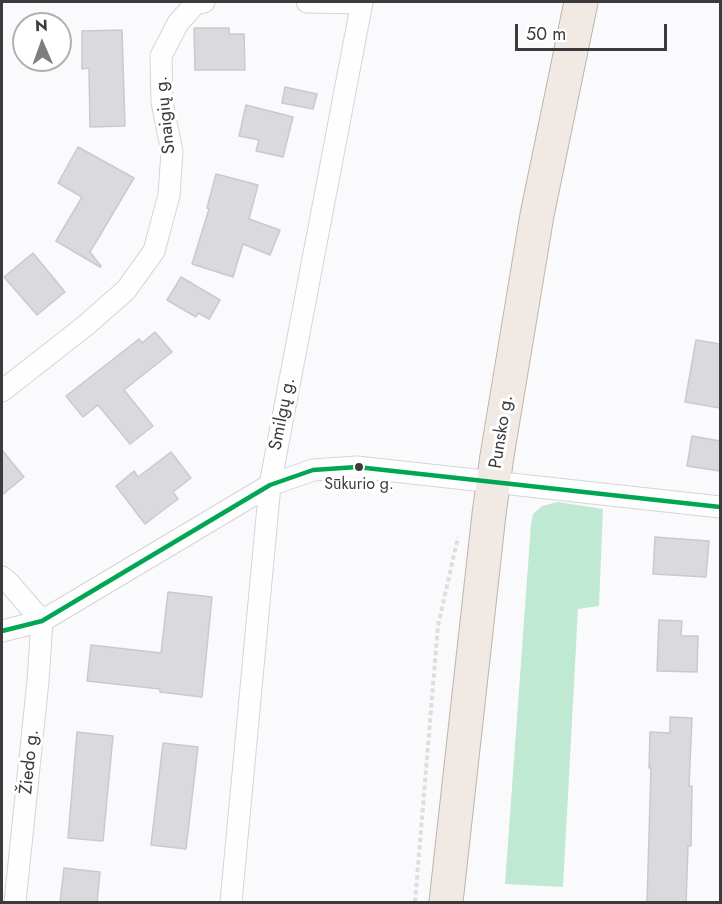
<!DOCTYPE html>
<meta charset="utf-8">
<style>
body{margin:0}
#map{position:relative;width:722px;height:904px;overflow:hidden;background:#fafafd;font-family:Jost,sans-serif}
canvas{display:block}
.frame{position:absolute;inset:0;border:3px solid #3b3b3d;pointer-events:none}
.north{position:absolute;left:12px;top:12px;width:60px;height:60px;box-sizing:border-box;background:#fff;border:2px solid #b1b1b1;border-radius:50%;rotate:358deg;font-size:16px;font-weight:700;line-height:24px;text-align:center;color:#3b3b3d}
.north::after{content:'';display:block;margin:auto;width:21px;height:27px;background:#7e7e80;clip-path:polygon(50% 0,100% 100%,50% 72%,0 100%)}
.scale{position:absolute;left:515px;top:24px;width:152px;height:27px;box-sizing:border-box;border:3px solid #3b3b3d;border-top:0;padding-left:8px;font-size:18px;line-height:21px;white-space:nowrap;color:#3b3b3d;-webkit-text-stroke:4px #fff;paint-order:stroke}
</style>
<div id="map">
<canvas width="722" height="904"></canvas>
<div class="frame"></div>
<div class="north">N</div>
<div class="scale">50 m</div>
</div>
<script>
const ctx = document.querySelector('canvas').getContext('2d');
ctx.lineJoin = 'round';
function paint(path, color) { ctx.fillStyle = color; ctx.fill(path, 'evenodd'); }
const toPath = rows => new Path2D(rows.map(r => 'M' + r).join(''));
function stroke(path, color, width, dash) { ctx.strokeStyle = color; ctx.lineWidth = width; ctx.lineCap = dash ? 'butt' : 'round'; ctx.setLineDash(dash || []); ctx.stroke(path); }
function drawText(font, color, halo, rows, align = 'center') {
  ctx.font = font + ' Jost,sans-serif'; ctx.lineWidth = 6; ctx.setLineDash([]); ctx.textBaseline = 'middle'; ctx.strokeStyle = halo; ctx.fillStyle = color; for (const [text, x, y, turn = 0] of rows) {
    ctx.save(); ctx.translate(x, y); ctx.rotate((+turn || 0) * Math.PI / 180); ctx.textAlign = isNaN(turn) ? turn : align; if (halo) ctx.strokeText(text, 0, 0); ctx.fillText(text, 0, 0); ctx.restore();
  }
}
paint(toPath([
 [558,502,603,509,599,606,578,609,563,887,505,884,531,524,533,514,542,506]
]), '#bfe9d2');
const building = toPath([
 [194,28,229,28,229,34,244,34,245,70,195,70,194,28],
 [122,30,125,126,90,127,89,68,82,69,82,31,122,30],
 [285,87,317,94,313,109,282,103,285,87],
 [246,105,293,117,283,157,256,151,259,140,239,136,246,105],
 [78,147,134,178,90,252,101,266,100,267,56,241,82,197,58,183,78,147],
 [216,174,258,185,249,219,280,230,270,255,243,244,233,277,192,264,209,209,207,208,216,174],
 [33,253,65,292,37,315,4,277,33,253],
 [181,277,220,300,209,319,198,313,196,317,167,300,181,277],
 [155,332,172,352,124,390,153,426,130,444,98,405,83,417,66,396,139,339,142,343,155,332],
 [696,340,720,344,720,408,685,402,696,340],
 [692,436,720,441,720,471,687,466,692,436],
 [2,450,24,477,2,495,2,450],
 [171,452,191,478,173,492,178,499,145,524,116,486,134,471,138,477,171,452],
 [655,537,709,541,706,577,653,574,655,537],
 [168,592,212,597,202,697,160,692,160,689,87,681,91,645,161,653,168,592],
 [659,620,682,621,681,636,698,636,697,672,657,671,659,620],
 [670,717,692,718,689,786,692,786,691,846,688,846,686,903,647,903,651,768,649,768,650,732,670,733,670,717],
 [77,732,113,736,103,841,68,838,77,732],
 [163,743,198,747,186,849,151,845,163,743],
 [64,868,100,872,97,903,60,903,64,868]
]);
paint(building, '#dadadc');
stroke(building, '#cac9cc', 1.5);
const minor = toPath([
 [307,2,362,3],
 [2,391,85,326,126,290,154,251,169,195,172,152,162,102,161,56,178,23,196,3,204,2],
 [2,577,10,584,42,621,38,681,15,902],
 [2,631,42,621,270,485,313,470,357,467,720,507],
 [231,902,270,485,362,2]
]);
const primary = toPath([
 [446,902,489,514,497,456,537,215,581,2]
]);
stroke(minor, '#d5d5d8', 23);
stroke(primary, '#bfb4a9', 35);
stroke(toPath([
 [415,902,438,626,458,537]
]), '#dededf', 4, [4.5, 3]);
stroke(minor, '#fefeff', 21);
stroke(primary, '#f1eae4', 33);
stroke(toPath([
 [2,631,42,621,270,485,313,470,357,467,720,507]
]), '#00a651', 4.5);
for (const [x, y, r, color] of [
 [359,467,5,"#3b3b3d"]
]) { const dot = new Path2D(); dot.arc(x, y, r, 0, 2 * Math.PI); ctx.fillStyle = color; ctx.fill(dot); stroke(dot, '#fff', 2); }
drawText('16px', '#3b3b3d', '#fff', [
 ["Sūkurio g.",359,485]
]);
drawText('18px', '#3b3b3d', '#fff', [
 ["Snaigių g.",166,115,-96],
 ["Smilgų g.",283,414,-79],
 ["Punsko g.",502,432,-81],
 ["Žiedo g.",30,762,-84]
]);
</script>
